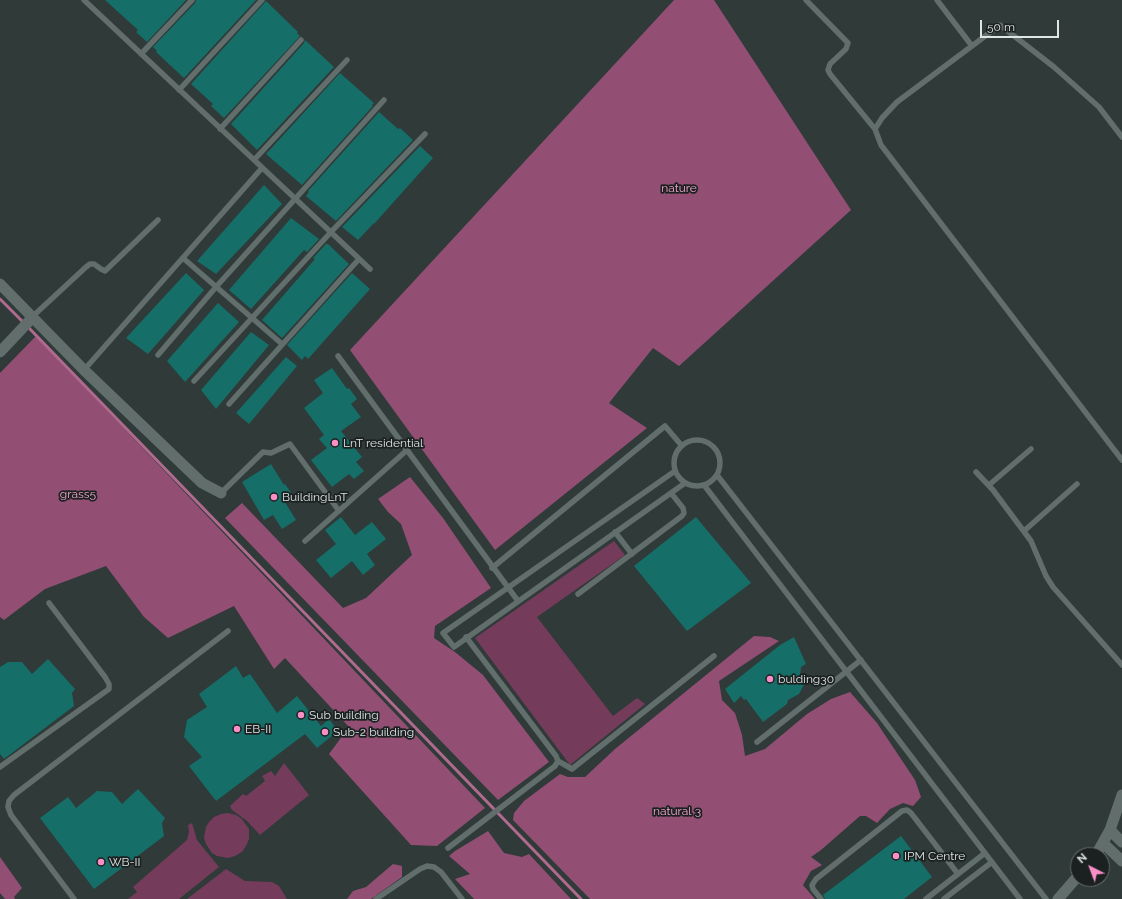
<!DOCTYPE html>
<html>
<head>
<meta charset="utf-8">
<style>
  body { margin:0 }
  #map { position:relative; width:1122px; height:899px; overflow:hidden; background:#2f3a39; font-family:Raleway,sans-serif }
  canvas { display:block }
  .north { position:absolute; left:1070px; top:847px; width:40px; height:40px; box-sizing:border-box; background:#1b2020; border:1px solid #696f6e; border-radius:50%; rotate:318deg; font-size:11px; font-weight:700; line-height:16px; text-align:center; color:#dee5e4 }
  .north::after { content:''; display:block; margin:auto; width:14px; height:18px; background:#fa8fc8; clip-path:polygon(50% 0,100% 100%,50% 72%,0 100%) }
  .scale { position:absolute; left:980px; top:20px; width:79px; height:18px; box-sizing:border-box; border:2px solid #dee5e4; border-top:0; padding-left:5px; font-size:12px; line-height:14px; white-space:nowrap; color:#dee5e4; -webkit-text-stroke:3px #1b2020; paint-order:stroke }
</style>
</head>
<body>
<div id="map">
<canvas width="1122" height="899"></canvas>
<div class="north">N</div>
<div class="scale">50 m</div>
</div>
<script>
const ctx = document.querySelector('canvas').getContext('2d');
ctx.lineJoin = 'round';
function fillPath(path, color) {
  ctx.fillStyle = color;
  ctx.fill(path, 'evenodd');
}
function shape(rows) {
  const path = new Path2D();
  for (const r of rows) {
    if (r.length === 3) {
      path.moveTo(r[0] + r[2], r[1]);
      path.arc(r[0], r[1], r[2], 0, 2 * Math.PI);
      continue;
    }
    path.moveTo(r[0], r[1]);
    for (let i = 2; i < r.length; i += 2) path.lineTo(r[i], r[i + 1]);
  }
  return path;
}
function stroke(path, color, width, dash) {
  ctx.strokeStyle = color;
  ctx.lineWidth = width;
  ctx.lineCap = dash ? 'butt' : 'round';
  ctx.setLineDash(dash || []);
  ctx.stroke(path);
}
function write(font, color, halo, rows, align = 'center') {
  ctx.font = font + ' Raleway,sans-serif';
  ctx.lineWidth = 3.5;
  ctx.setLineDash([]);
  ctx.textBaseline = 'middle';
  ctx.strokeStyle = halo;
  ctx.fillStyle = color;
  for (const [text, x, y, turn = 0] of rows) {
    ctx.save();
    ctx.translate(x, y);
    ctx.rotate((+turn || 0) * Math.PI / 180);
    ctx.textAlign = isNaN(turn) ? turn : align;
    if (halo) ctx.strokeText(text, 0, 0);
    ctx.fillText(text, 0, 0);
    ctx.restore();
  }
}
fillPath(shape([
  [614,541,625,555,537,617,613,716,637,698,645,704,570,765,475,638],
  [284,763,309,795,260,835,247,821,232,810,230,806,243,794,246,796,265,781,262,776,271,771,275,776],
  [228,813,236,815,242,819,249,829,249,839,246,846,242,852,235,856,228,858,217,856,212,853,206,844,204,838,206,827,209,822,214,817,221,814],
  [192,823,197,840,219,867,179,899,128,899,137,892,133,887,187,840,189,832,188,825],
  [226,869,245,881,272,882,279,886,287,899,187,899]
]), '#753b5b');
fillPath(shape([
  [674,0,714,0,851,210,679,366,653,348,609,403,647,428,495,550,350,350],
  [36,336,485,808,437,846,411,845,329,754,349,727,285,658,274,669,234,606,168,638,144,617,106,566,45,589,4,620,0,617,0,373],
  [410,477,443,518,491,588,435,626,434,638,455,652,483,675,549,762,498,800,225,518,242,503,343,608,366,598,412,555,401,524,388,512,378,499],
  [754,636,770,637,779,641,719,681,722,700,735,713,742,735,745,756,765,749,807,714,831,699,850,692,877,723,915,780,921,797,913,806,903,803,890,809,877,823,866,816,860,816,821,850,811,857,822,865,811,871,803,885,815,899,590,899,513,820,514,813,524,801,560,774,568,777,585,777,615,749],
  [488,831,504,853,522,857,529,854,571,899,474,899,455,879,470,874,449,856,455,851],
  [0,857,22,888,14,897,15,899,5,899,0,893],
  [393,864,402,866,402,877,371,899,347,899,353,891,366,887]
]), '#924f73');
stroke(shape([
  [0,299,24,323],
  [28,327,581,899]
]), '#af6a8e', 3);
fillPath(shape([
  [105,0,186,0,147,42,136,32,138,30],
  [196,0,256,0,184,78,156,52,157,51,153,47,195,3],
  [266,1,298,32,297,33,300,36,224,118,211,106,213,104,191,84],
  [305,40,334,67,257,150,231,124,304,43],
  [340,73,374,103,372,105,373,106,302,185,266,154],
  [379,112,398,129,400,128,413,140,336,221,306,196,309,192,308,191],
  [420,146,433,158,374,224,374,223,358,240,342,227],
  [264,185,282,204,216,274,197,261],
  [291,218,319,239,307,252,304,250,251,309,229,290],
  [326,244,328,244,349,264,282,338,262,320,315,259,313,258],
  [186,273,204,290,148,354,126,338],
  [352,273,370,289,308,359,305,356,302,360,287,345],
  [218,303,239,322,185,382,167,361],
  [251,332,269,345,216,409,201,390],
  [286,357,297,366,249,424,236,413],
  [332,368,347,389,349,388,357,399,351,404,361,417,341,431,362,457,356,462,364,471,354,479,349,474,332,487,311,460,327,448,319,439,324,435,304,408,323,393,314,380],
  [271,464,284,485,285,484,292,494,283,499,296,520,282,529,273,515,264,520,242,482],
  [341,517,355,535,372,522,386,539,367,554,375,565,363,575,352,561,331,578,316,560,336,544,325,530],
  [696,517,751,583,687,631,634,566],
  [794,637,806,664,801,667,800,677,806,681,799,694,788,700,787,704,763,722,746,699,744,700,741,696,734,703,725,689,780,645],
  [48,659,75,689,72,693,74,706,4,759,0,754,0,667,8,662,22,662,32,674],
  [236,666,243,678,250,674,277,713,297,696,321,726,329,719,338,731,317,748,305,734,216,801,189,766,202,757,184,737,187,720,207,707,199,694],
  [138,789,165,818,162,823,164,836,94,889,40,818,68,797,76,808,97,791,112,792,122,804],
  [901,836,932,877,904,899,825,899,823,895]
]), '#156f68');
stroke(shape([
  [84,0,370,269],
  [806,0,848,43,846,49,830,64,828,70,830,74,875,129],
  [937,0,972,46],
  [141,54,192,0],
  [179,90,262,0],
  [220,129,301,40],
  [1122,137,1099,107,1054,67,1000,25,897,102,882,118,875,129,881,145,1122,460],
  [254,160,347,60],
  [183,258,282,344],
  [32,317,86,267,90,264,94,264,101,269,105,271,158,220],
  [158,355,216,287,384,100],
  [338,356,518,601],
  [84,370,262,168],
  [194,381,331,232,425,134],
  [229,404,359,259],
  [697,463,23],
  [675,471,443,633,454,647,685,483],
  [976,472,993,490,1031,541,1046,576,1053,587,1122,665],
  [717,475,1046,899],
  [704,485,1020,899],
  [989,485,1031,449],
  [221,493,263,452,271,453,290,444,339,511],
  [1024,531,1077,484],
  [615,532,632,554],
  [305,541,406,451],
  [492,568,665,426,682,446],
  [578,594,682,516,684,513,683,508,671,493],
  [466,637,556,756,558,761,572,769,714,656],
  [757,742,861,660],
  [0,767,109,689,109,684,105,677,49,603],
  [448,848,555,766,558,761],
  [74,899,11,815,8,807,9,801,14,795,228,631],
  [376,899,420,869,427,866,434,867,441,872,462,899],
  [821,899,813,889,812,885,816,879,902,811,907,810,911,813,958,874],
  [926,899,985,853],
  [944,899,992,862]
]), '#616e6c', 5.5);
stroke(shape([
  [0,284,84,370,202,483,221,493],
  [0,352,32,318],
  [1110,830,1122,842],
  [1103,843,1122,861],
  [1096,855,1110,830,1122,795],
  [1058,899,1078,876]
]), '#616e6c', 11);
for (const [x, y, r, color] of [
  [335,443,4,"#fa8fc8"],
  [274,497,4,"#fa8fc8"],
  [770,679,4,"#fa8fc8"],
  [301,715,4,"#fa8fc8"],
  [237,729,4,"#fa8fc8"],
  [325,732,4,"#fa8fc8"],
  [896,856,4,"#fa8fc8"],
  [101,862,4,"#fa8fc8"]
]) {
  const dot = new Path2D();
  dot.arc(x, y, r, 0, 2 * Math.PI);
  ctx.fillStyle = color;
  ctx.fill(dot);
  stroke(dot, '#1b2020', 1.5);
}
write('12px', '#f5a7cf', '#1b2020', [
  ["nature",679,188],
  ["grass5",78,494],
  ["natural 3",677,811]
]);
write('12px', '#dee5e4', '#1b2020', [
  ["LnT residential",343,443],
  ["BuildingLnT",282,497],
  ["bulding30",778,679],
  ["Sub building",309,715],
  ["EB-II",245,729],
  ["Sub-2 building",333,732],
  ["IPM Centre",904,856],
  ["WB-II",109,862]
], 'left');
</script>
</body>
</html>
